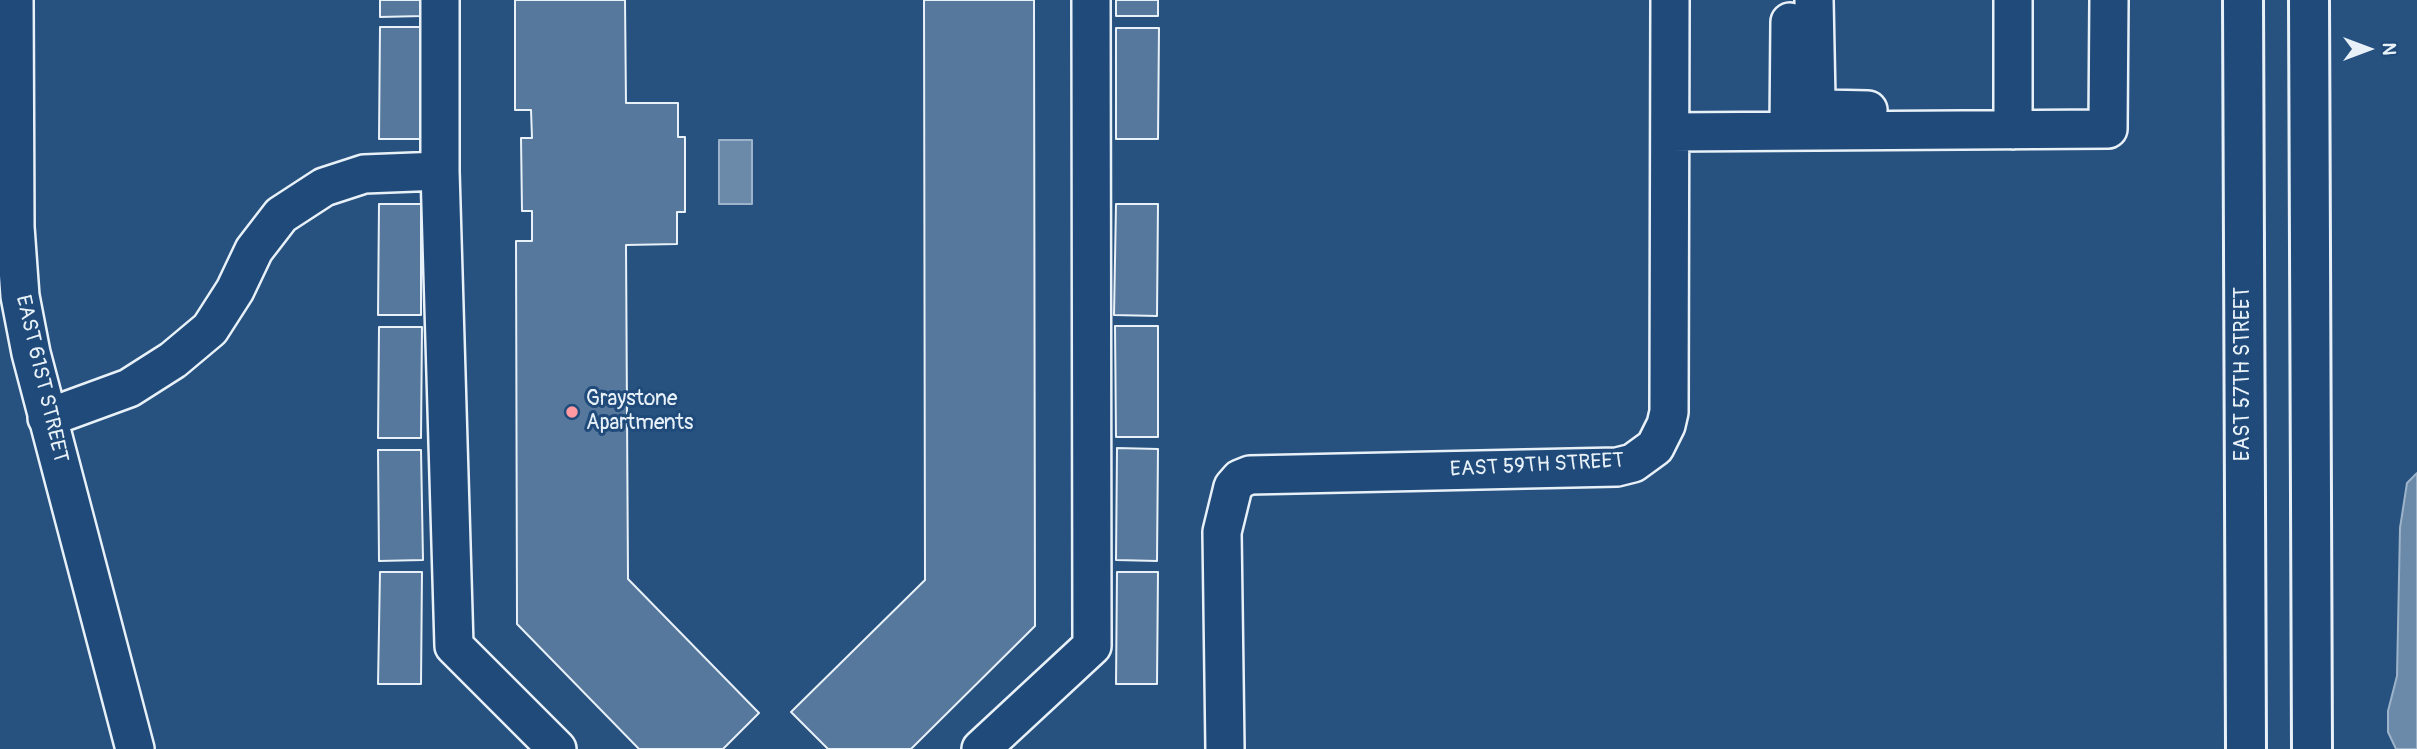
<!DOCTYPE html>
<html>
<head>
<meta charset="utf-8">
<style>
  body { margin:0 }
  #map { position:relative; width:2417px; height:749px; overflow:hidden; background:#27517f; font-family:Pangolin,sans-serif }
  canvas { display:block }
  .north { position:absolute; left:2333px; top:14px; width:70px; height:70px; -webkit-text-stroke:5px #1f4a7a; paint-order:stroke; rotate:90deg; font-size:19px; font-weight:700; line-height:28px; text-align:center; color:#e8f1f8 }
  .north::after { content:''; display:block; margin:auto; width:24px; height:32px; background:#e8f1f8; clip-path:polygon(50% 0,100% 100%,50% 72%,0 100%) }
</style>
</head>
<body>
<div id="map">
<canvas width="2417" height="749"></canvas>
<div class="north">N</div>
</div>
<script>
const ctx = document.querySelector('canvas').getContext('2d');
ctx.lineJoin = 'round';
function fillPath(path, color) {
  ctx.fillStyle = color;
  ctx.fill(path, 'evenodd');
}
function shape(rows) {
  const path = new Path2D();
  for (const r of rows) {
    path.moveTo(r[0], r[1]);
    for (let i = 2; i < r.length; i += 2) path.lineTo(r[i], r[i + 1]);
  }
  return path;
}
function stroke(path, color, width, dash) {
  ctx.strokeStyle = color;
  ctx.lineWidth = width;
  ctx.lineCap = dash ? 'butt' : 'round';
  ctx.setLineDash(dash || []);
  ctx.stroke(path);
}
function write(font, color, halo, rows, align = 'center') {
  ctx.font = font + ' Pangolin,sans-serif';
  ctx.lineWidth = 6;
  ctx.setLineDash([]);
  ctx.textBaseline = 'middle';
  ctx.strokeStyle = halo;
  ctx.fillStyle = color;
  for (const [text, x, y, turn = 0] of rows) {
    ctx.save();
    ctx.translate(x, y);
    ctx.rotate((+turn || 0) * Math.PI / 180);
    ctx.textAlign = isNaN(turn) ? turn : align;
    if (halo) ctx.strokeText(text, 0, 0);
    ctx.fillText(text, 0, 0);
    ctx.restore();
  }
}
const water = shape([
  [719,140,752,140,752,204,719,204,719,140],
  [2417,473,2417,749,2396,749,2388,732,2388,711,2397,676,2400,528,2407,483,2417,473]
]);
fillPath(water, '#6b8aaa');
stroke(water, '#9db3c9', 2);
const building = shape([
  [380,0,422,0,422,16,380,17,380,0],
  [515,0,625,0,626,103,678,103,678,137,685,137,685,212,677,212,677,244,626,245,628,579,759,713,723,749,639,749,517,624,516,241,532,241,532,211,522,211,521,138,532,138,531,110,515,110,515,0],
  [924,0,1034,0,1035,626,911,749,828,749,791,712,925,580,924,0],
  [1116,0,1158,0,1158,16,1116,16,1116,0],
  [380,27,422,27,421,139,379,139,380,27],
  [1116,28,1159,28,1158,139,1116,139,1116,28],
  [379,204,421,204,421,315,378,315,379,204],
  [1116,204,1158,204,1157,316,1114,315,1116,204],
  [1115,326,1158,326,1158,437,1116,437,1115,326],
  [379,327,422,327,421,438,378,438,379,327],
  [1117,448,1158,449,1157,561,1116,560,1117,448],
  [378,450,421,450,423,560,379,561,378,450],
  [380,572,422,572,421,684,378,684,380,572],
  [1117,572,1158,572,1157,684,1116,684,1117,572]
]);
fillPath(building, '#57789d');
stroke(building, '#e8f1f8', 2);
const minor = shape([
  [14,0,15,227,20,296,31,353,135,749],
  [440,0,440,171,454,646,557,749],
  [1814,0,1816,100,1824,109,1868,110],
  [2013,0,2013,130],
  [1789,131,1790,22],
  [1670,132,2108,129,2109,0],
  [47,418,129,388,173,360,210,329,235,290,254,250,281,215,324,187,364,174,440,171],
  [981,749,1092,646,1091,0],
  [1225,749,1222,532,1233,487,1240,479,1250,475,1617,467,1633,463,1655,447,1666,425,1669,412,1670,0]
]);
const major = shape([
  [2243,0,2246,749],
  [2309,0,2312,749]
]);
stroke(minor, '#e8f1f8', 42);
stroke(major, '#e8f1f8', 44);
stroke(minor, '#1f4a7a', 37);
stroke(major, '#1f4a7a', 38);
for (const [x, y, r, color] of [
  [572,412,7,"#ff9aa2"]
]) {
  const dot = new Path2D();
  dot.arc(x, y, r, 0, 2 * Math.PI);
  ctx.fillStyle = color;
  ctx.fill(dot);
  stroke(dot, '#1f4a7a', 2.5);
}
write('21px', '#e8f1f8', '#1f4a7a', [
  ["EAST 57TH STREET",2244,374,-90],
  ["EAST 61ST STREET",41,379,77],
  ["EAST 59TH STREET",1537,466,-3]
]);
write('21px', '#e8f1f8', '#1f4a7a', [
  ["Graystone",586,400],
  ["Apartments",586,424]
], 'left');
</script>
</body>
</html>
